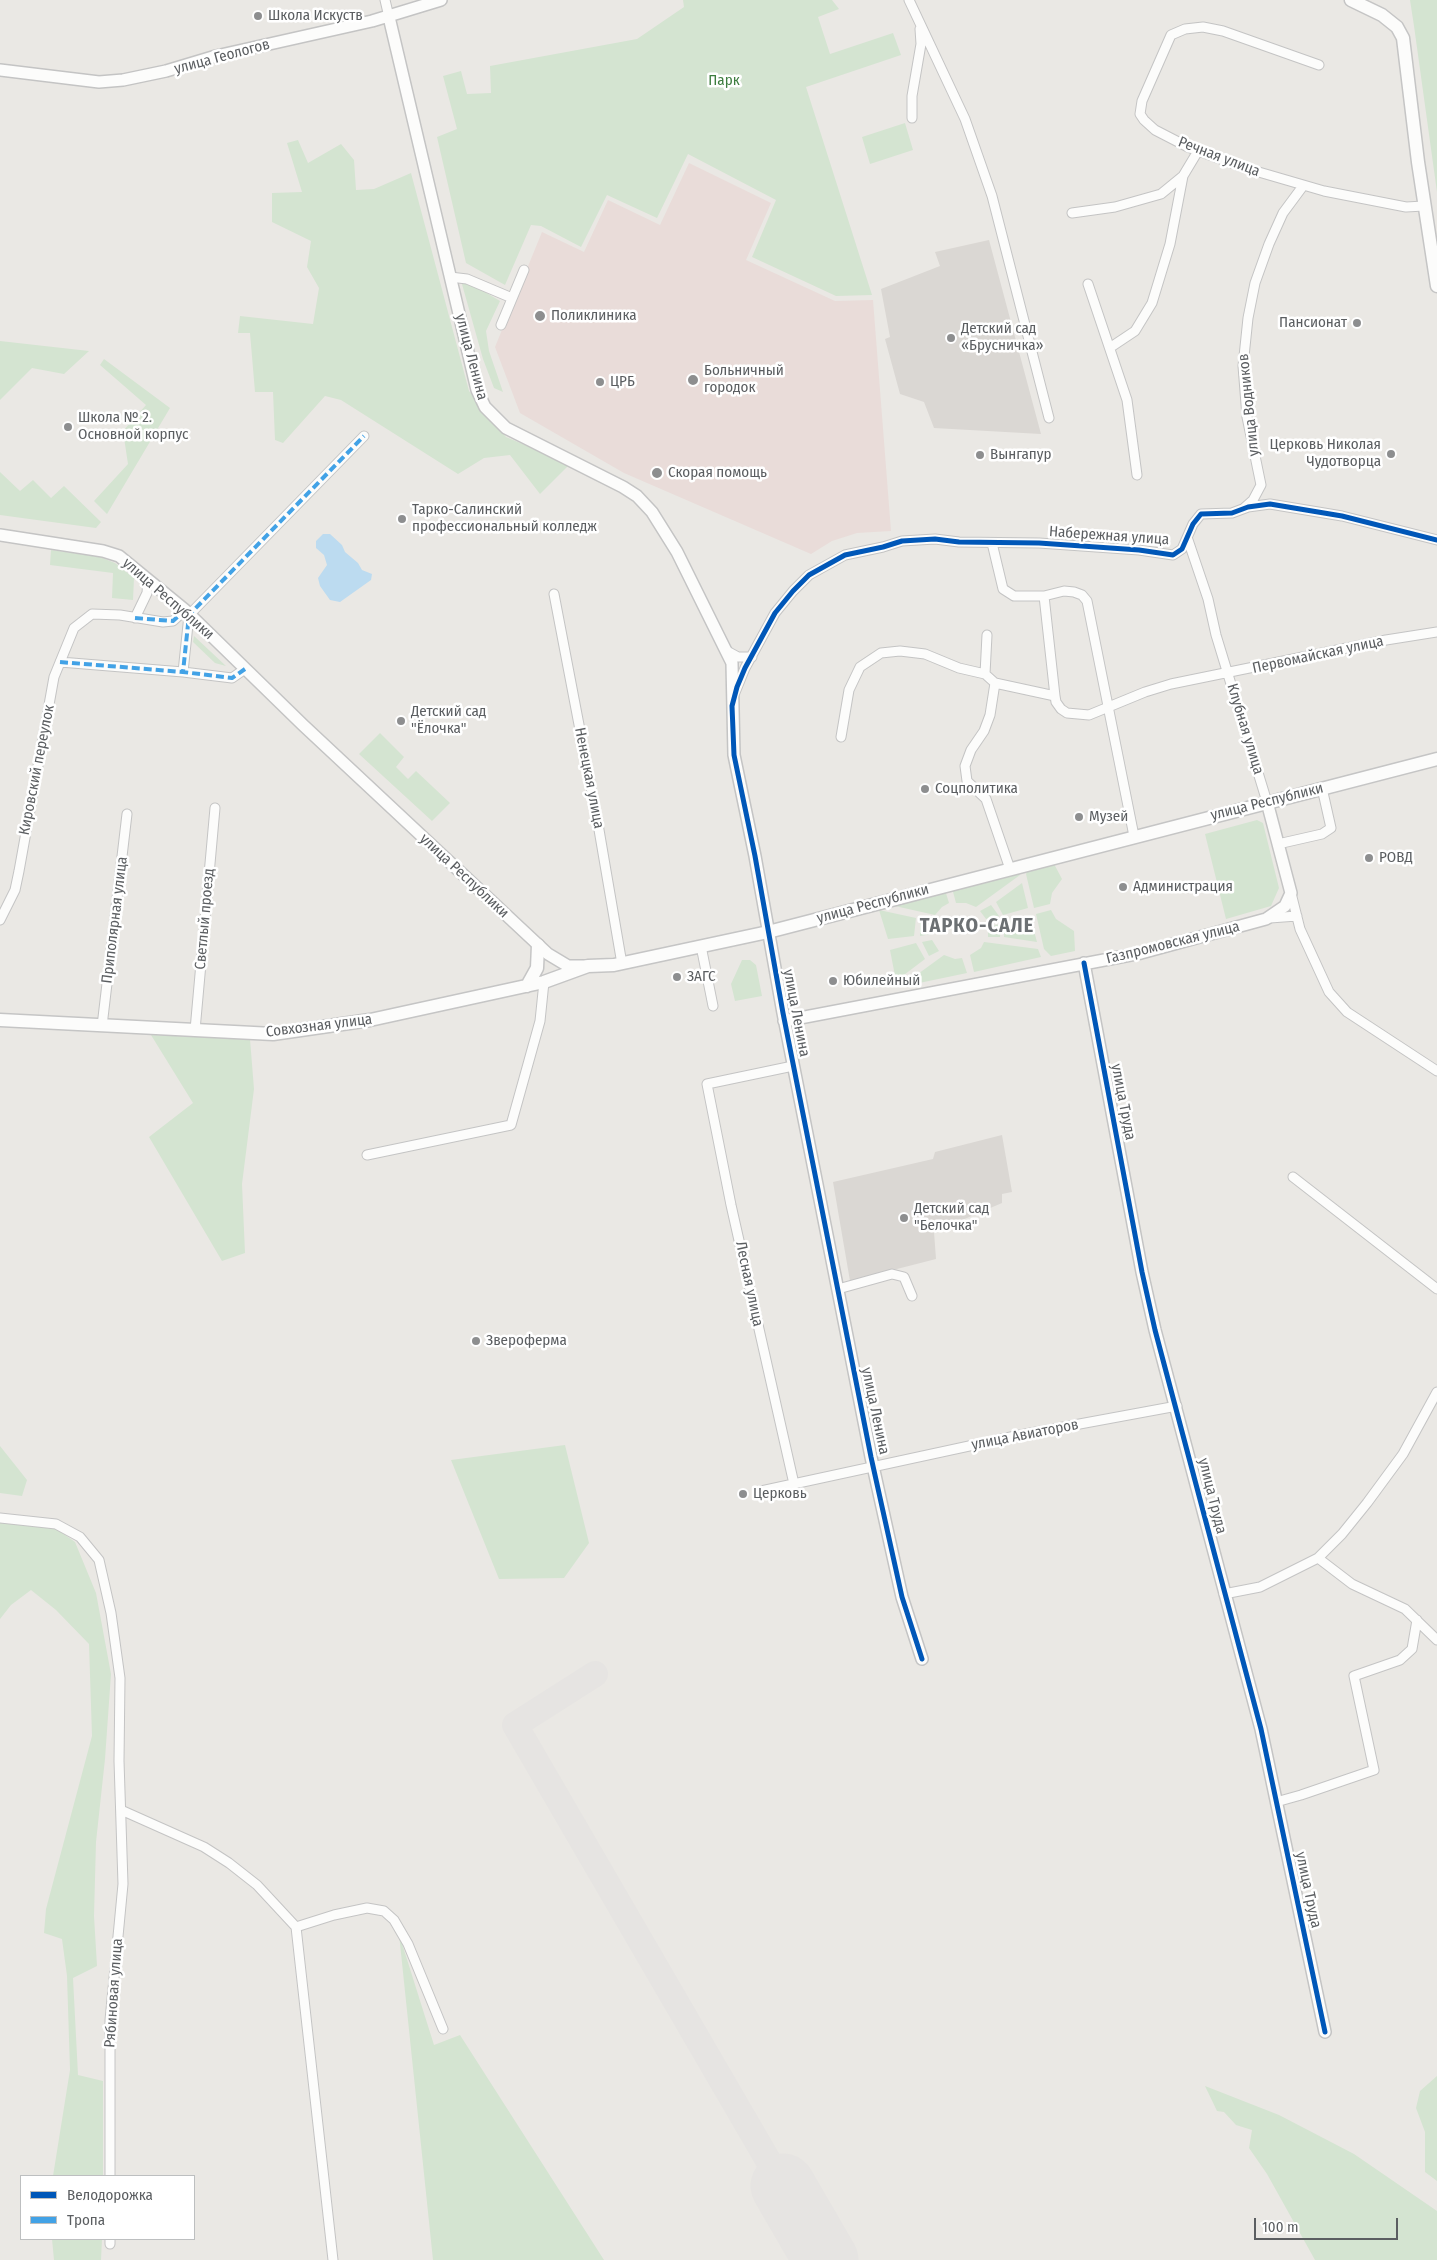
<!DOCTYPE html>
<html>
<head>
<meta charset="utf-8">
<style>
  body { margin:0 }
  #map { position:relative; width:1437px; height:2260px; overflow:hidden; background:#eae8e4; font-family:"Fira Sans Condensed",sans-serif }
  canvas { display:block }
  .legend { position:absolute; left:20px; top:2175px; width:175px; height:65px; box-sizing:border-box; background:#fff; border:1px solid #bdbfc0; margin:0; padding:6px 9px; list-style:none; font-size:15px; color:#5b5e61 }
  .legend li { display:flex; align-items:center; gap:10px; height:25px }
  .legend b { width:25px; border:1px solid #bdbfc0 }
  .scale { position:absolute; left:1254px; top:2218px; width:144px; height:22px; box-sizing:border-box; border:2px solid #5b5e61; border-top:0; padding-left:6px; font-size:15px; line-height:18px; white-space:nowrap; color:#5b5e61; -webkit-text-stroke:4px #fff; paint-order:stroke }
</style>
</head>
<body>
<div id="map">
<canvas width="1437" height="2260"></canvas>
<ul class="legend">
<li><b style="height:6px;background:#0057b8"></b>Велодорожка</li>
<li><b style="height:6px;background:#42a2e6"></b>Тропа</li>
</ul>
<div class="scale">100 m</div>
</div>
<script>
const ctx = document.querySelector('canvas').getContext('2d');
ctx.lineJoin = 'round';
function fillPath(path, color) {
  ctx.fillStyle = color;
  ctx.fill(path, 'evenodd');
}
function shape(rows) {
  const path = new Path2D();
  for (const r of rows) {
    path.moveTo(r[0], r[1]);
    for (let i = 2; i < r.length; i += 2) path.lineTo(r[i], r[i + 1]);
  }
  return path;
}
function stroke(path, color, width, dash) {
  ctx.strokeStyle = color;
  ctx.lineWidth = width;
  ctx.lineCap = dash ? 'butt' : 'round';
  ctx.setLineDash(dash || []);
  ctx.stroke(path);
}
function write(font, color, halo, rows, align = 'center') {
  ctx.font = font + ' "Fira Sans Condensed",sans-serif';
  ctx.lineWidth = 5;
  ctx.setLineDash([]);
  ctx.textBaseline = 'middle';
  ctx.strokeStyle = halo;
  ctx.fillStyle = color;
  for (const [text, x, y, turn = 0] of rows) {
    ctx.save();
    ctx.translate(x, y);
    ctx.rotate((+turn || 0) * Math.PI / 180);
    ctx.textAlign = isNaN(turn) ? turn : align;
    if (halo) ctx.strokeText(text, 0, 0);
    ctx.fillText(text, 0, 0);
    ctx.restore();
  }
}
fillPath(shape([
  [989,240,1041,434,934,428,924,402,900,394,885,339,890,337,881,289,940,266,935,252],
  [1002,1135,1012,1192,1002,1194,1002,1203,934,1232,936,1259,850,1281,833,1182,933,1159,935,1152]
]), '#dad7d3');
fillPath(shape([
  [689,163,771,203,746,260,835,301,873,300,891,531,857,533,832,541,811,554,624,473,520,413,495,347,542,232,584,252,608,200,660,225]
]), '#e9dcd9');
fillPath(shape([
  [683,0,832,0,839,9,818,17,830,54,893,33,901,55,806,87,872,295,836,296,752,257,776,200,688,154,657,218,607,195,581,247,541,226,531,225,505,285,466,263,437,137,457,129,443,76,461,71,467,94,491,93,490,66,637,39,684,7],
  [1410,0,1437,0,1437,192,1414,26],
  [905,123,913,150,870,164,862,137],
  [298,140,308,163,341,144,354,160,356,190,374,189,411,173,469,391,506,437,570,464,540,494,510,455,484,458,458,474,341,400,325,396,283,443,275,440,273,392,255,392,250,333,238,333,240,316,313,324,319,288,307,267,311,241,272,222,272,193,302,192,287,143],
  [460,277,500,301,486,331,489,351,503,392,494,388,483,359],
  [0,341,89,351,64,374,32,368,0,400],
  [104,359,170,408,107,514,94,501,128,464,123,431,146,405,100,365],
  [0,472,20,491,33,480,51,498,64,486,101,522,96,528,0,515],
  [51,550,100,557,115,563,134,578,133,600,112,598,113,573,50,565],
  [194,636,226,666,215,663,193,642],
  [380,733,404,757,396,767,408,779,416,771,450,803,432,821,359,754],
  [1257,820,1263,823,1279,888,1271,906,1226,919,1205,834],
  [1053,862,1062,879,1052,893,1050,904,1034,908,1026,874,1029,867],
  [1019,871,1020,875,976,907,966,903,956,903,952,888],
  [1022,883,1028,908,1003,915,996,902],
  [945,890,949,903,942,907,935,915,886,904],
  [991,905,999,916,986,919,980,911],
  [879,910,916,918,914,936,888,939],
  [1051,910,1056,919,1074,931,1075,951,1051,956,1044,949,1036,914],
  [1030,916,1037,942,1004,937,1005,923],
  [920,919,931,922,932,934,920,936],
  [1001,924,1000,937,988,937,988,927],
  [932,940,939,951,929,956,922,942],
  [984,942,1038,949,1041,957,974,972,970,955,981,948],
  [916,943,925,959,896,981,890,950],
  [944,955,955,959,962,958,967,973,900,987],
  [742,960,750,960,756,965,762,996,735,1001,731,984],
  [151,1035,250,1039,254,1089,242,1184,245,1253,222,1261,149,1137,193,1103],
  [565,1445,589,1543,564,1578,499,1579,451,1460],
  [0,1446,27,1480,22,1496,0,1493],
  [0,1519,51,1525,75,1542,96,1593,111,1674,105,1759,96,1842,94,1916,97,1966,73,1978,78,2075,103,2081,103,2176,53,2176,70,2070,67,1976,62,1939,44,1933,46,1909,92,1736,89,1644,56,1610,31,1590,11,1605,0,1619],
  [399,1934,434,2045,460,2035,604,2260,433,2260],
  [1437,2076,1437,2181,1425,2172,1425,2132,1416,2108,1420,2091],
  [1205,2086,1279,2115,1354,2154,1437,2211,1437,2260,1315,2260,1267,2174,1249,2148,1252,2130,1236,2125,1224,2112,1217,2111],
  [52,2239,102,2239,101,2260,54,2260]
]), '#d4e4d1');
fillPath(shape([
  [323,534,330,534,342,545,345,552,358,563,362,570,372,574,371,580,340,602,330,600,320,586,318,578,327,565,324,555,316,548,316,541]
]), '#bcdbf0');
stroke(shape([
  [595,1674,515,1725,783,2186]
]), '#e6e4e2', 26);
stroke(shape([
  [783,2186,826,2260]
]), '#e6e4e2', 65);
const minor = shape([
  [385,0,389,17],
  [909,0,965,119,992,196,1049,418],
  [1319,65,1223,31,1203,27,1185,29,1171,35,1142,101,1140,114,1144,120,1155,130,1188,147,1245,168,1324,191,1406,207,1424,206],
  [912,118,912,96,921,44,920,29],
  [1072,213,1115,207,1161,194,1183,176],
  [450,277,467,279,512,298],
  [1088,284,1127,400,1137,475],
  [501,325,524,270],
  [1111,347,1135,331,1152,303,1170,244,1183,176,1198,151],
  [1244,508,1253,500,1261,485,1247,417,1243,366,1248,318,1255,283,1269,244,1283,213,1303,186],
  [1188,540,1208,599,1216,635,1267,802],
  [992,543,1003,589,1014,596,1044,596,1055,696,995,683],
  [554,594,598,824,622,964],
  [1044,596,1064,591,1074,592,1082,595,1087,601,1134,836],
  [135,618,147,593,148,579],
  [987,635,985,674,995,683,990,715,984,731,971,750,965,766,967,781,986,799,1010,869],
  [727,651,738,657,752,657],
  [60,662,183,672],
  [245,669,232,678,183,672,189,615,364,436],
  [734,695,745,668,775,613,793,591,809,575,845,555,883,547,902,541,935,539,959,542,1039,543,1139,550,1173,555,1182,549,1193,524,1201,514,1232,513,1248,507,1270,504,1342,516,1437,540],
  [1055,696,1056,702,1061,709,1067,713,1089,715,1145,692,1171,684,1386,640,1437,632],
  [841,737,849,690,860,667,881,653,900,651,925,654,959,668,985,674],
  [1278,844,1322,834,1331,828,1322,788],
  [1291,893,1300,929,1329,992,1347,1012,1437,1071],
  [1270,918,1297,916],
  [0,920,15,890,19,871,54,677,74,628,92,614,120,615,163,622,173,621,185,610],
  [701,946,713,1006],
  [102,1026,127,814],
  [195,1030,215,808],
  [793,1066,707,1084,731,1205,794,1484],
  [367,1155,511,1125,540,1021,544,982],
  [1293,1177,1437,1289],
  [838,1289,892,1274,904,1277,912,1296],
  [761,1491,1020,1435,1177,1406],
  [0,1518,56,1524,80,1537,99,1560,111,1613,120,1678,119,1761,123,1884,110,2020,110,2176],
  [1318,1558,1352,1584,1405,1609,1437,1640],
  [1224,1594,1260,1587,1318,1558,1342,1534,1367,1503,1403,1454,1437,1392],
  [1276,1802,1301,1795,1374,1770,1354,1676,1400,1660,1412,1649,1417,1620],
  [121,1810,204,1847,229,1863,257,1885,296,1927,333,2260],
  [296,1927,334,1915,367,1908,384,1911,394,1920,408,1944,443,2029],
  [110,2244,110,2239]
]);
const tertiary = shape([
  [389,17,477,390,485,407,506,428,623,487,637,496,652,512,677,552,732,663,734,755,755,856,783,1013,871,1457,902,1597,922,1659],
  [0,70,99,82,123,80,166,71,216,56,372,21,441,0],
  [0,535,103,551,119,556,185,610,303,725,548,954,568,966,586,966],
  [1084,963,1142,1272,1155,1330,1261,1729,1325,2032],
  [784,1021,1141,953,1266,919,1285,906,1291,893,1267,802]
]);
const secondary = shape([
  [1351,0,1382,15,1397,27,1403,38,1418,162,1437,286],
  [527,986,537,968,538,945],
  [0,1020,273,1034,370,1020,544,982,588,966,614,965,768,932,1437,759]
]);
stroke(minor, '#c4c4c4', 11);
stroke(tertiary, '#c4c4c4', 14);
stroke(secondary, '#c5c5c5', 15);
stroke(minor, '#fcfcfb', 9);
stroke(tertiary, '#fcfcfb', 11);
stroke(secondary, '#fcfcfb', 12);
stroke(shape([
  [135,618,173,621,185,610],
  [60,662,183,672],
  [245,669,232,678,183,672,189,615,364,436]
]), '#42a2e6', 4, [8, 4]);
stroke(shape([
  [1084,963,1142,1272,1155,1330,1261,1729,1325,2032],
  [922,1659,902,1597,871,1457,783,1013,755,856,734,755,732,706,737,687,745,668,775,613,793,591,809,575,845,555,883,547,902,541,935,539,959,542,1039,543,1139,550,1173,555,1182,549,1193,524,1201,514,1232,513,1248,507,1270,504,1342,516,1437,540]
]), '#0057b8', 5);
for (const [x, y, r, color] of [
  [258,16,5,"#8d8e8f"],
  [540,316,6,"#8d8e8f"],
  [1357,323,5,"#8d8e8f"],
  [951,338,5,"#8d8e8f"],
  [693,380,6,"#8d8e8f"],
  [600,382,5,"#8d8e8f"],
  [68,427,5,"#8d8e8f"],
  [1391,454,5,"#8d8e8f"],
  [980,455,5,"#8d8e8f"],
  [657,473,6,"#8d8e8f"],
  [402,519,5,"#8d8e8f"],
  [401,721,5,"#8d8e8f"],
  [925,789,5,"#8d8e8f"],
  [1079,817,5,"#8d8e8f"],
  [1369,858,5,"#8d8e8f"],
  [1123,887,5,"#8d8e8f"],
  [677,977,5,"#8d8e8f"],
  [833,981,5,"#8d8e8f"],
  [904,1218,5,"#8d8e8f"],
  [476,1341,5,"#8d8e8f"],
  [743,1494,5,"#8d8e8f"]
]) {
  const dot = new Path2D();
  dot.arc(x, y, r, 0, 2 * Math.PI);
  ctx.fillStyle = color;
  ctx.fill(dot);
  stroke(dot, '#fff', 2);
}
write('15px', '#5b5e61', '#fff', [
  ["Школа Искуств",268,16],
  ["Поликлиника",551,316],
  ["Пансионат",1347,323,"right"],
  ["Детский сад",961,329],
  ["«Брусничка»",961,346],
  ["Больничный",704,371],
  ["городок",704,388],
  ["ЦРБ",610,382],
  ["Школа № 2.",78,418],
  ["Основной корпус",78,435],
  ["Церковь Николая",1381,445,"right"],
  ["Чудотворца",1381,462,"right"],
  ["Вынгапур",990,455],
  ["Скорая помощь",668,473],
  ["Тарко-Салинский",412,510],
  ["профессиональный колледж",412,527],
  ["Детский сад",411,712],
  ["\"Ёлочка\"",411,729],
  ["Соцполитика",935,789],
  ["Музей",1089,817],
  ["РОВД",1379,858],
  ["Администрация",1133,887],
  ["ЗАГС",687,977],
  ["Юбилейный",843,981],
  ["Детский сад",914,1209],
  ["\"Белочка\"",914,1226],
  ["Звероферма",486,1341],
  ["Церковь",753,1494]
], 'left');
write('15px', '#5b5e61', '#fff', [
  ["улица Геологов",222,57,-15],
  ["Речная улица",1219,157,21],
  ["улица Ленина",471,357,75],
  ["улица Водников",1249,405,-96],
  ["Набережная улица",1109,536,4],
  ["улица Республики",168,599,41],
  ["Первомайская улица",1318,655,-12],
  ["Клубная улица",1245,729,73],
  ["Кировский переулок",37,770,-79],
  ["Ненецкая улица",589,778,79],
  ["улица Республики",1267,802,-14],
  ["улица Республики",464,876,43],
  ["улица Республики",873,904,-15],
  ["Светлый проезд",205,919,-85],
  ["Приполярная улица",115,920,-83],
  ["Газпромовская улица",1173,943,-14],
  ["улица Ленина",796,1013,79],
  ["Совхозная улица",319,1026,-7],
  ["улица Труда",1123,1102,79],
  ["Лесная улица",749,1284,78],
  ["улица Ленина",875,1411,78],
  ["улица Авиаторов",1025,1435,-11],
  ["улица Труда",1212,1496,76],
  ["улица Труда",1308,1890,78],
  ["Рябиновая улица",114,1993,-86]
]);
write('15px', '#3d7d3f', '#fff', [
  ["Парк",724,81]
]);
ctx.letterSpacing = '1px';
write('bold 20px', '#6c7073', '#fff', [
  ["ТАРКО-САЛЕ",977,926]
]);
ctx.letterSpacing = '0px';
</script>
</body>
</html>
